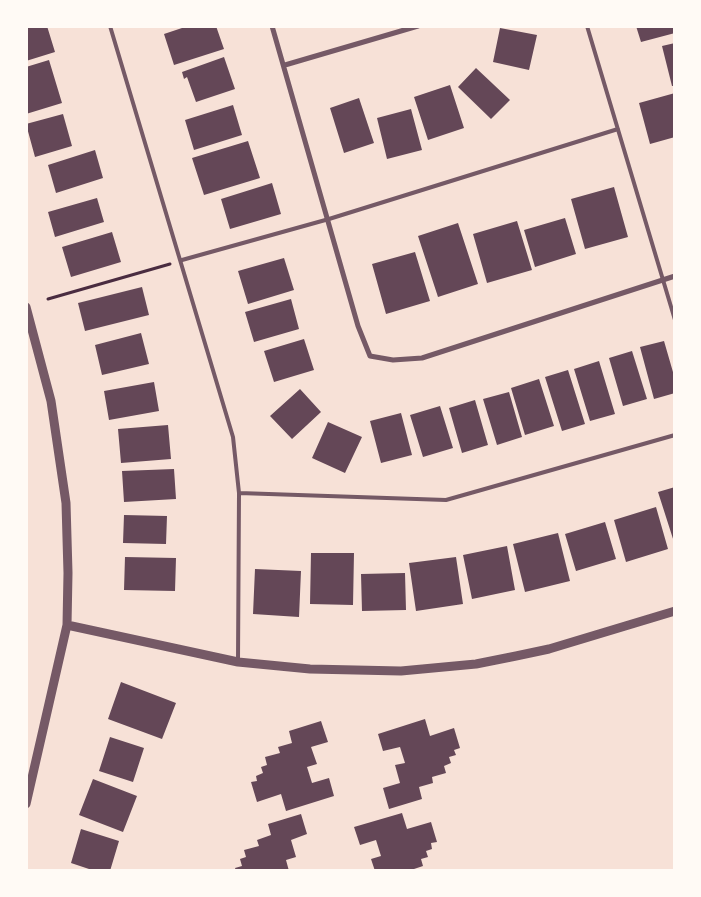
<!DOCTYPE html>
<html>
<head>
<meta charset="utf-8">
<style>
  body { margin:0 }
  #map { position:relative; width:701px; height:897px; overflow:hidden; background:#f7e1d7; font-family:Rubik,sans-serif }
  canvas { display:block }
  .frame { position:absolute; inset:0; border:28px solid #fffaf5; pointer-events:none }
</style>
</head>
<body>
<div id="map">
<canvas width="701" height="897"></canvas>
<div class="frame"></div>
</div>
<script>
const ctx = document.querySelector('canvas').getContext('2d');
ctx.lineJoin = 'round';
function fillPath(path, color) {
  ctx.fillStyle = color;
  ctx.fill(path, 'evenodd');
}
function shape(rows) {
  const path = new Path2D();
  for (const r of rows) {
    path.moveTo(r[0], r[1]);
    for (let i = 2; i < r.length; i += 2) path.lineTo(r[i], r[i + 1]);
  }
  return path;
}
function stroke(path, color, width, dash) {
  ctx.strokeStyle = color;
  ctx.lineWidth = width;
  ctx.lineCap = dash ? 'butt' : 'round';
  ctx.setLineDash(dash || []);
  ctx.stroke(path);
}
fillPath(shape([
  [33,26,47,26,55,52,26,61,26,28],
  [188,26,216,26,224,49,174,65,164,34],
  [636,26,675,26,675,33,641,42],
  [500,28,537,35,529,70,493,62],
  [675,43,675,86,672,86,662,46],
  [224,57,235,89,196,102,187,77,184,79,182,72],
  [49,60,62,103,26,114,26,67],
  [476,68,510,100,491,119,458,87],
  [450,85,464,128,428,140,414,97],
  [675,93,675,137,650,144,639,103],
  [359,98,374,143,344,153,330,108],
  [233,105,242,135,194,150,185,120],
  [411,109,422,150,387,159,377,118],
  [63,114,72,146,35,157,26,124],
  [248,141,260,178,204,195,192,158],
  [95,150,103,178,56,193,48,165],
  [272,183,281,214,230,229,221,199],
  [614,187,628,237,585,249,571,199],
  [97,198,104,222,55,237,48,212],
  [565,218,576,254,535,267,524,230],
  [517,221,532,270,487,283,473,234],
  [458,223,478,284,438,297,418,236],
  [112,232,121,262,71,277,62,247],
  [415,252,430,301,386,314,372,264],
  [284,258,294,290,248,304,238,271],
  [142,287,149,315,85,331,78,303],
  [291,299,299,329,254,342,245,312],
  [141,333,149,364,102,375,95,345],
  [304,339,314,370,274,382,264,351],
  [664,341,675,379,675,393,654,399,640,347],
  [632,351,647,399,623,406,609,358],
  [599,361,615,414,590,421,574,369],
  [568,370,585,424,562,431,545,377],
  [539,379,554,426,525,435,511,388],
  [154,382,159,411,109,420,104,391],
  [300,389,321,412,292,439,270,416],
  [509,392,522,437,497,445,483,399],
  [475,400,488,445,462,453,449,408],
  [440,406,453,448,423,457,410,415],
  [401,413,412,455,381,463,370,421],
  [328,422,362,437,345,473,312,458],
  [168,425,171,459,121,463,118,429],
  [174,469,176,499,124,502,122,471],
  [675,487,675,542,674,542,658,492],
  [656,507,668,549,626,562,614,520],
  [124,515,167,516,166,544,123,543],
  [605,522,616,559,576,571,565,534],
  [558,533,570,581,525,592,513,544],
  [507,546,515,590,472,599,463,555],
  [311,553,354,553,353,605,310,604],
  [125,557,176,558,175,591,124,590],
  [456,557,463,604,416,611,409,563],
  [255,569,301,571,299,617,253,614],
  [405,573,406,610,362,611,361,574],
  [121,682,176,703,162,739,108,719],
  [425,719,430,736,454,728,460,748,454,750,456,755,449,757,451,763,444,766,446,773,432,777,433,783,419,787,422,799,389,809,383,788,400,783,395,765,405,763,400,747,383,751,378,734],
  [321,721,328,742,311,747,317,764,307,767,312,783,329,778,334,796,286,811,281,794,257,802,251,782,257,781,256,776,263,773,261,767,267,765,265,757,280,753,278,747,292,743,289,731],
  [110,737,144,748,133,782,99,771],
  [93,779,137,796,123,832,79,815],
  [402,813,407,829,431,822,437,842,431,843,432,849,426,851,428,857,421,859,423,866,408,871,375,871,371,859,381,856,376,840,360,845,354,827],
  [301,814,307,834,291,840,296,857,286,860,289,871,236,871,235,868,242,866,240,859,246,857,244,850,259,846,257,840,271,835,268,824],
  [81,829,119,841,110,871,95,871,71,863]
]), '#644757');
stroke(shape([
  [48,299,170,264]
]), '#4a2c40', 3);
stroke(shape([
  [110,26,233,437,239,493,238,660],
  [587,26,675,320],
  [182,260,329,219,618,129],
  [239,493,446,500,675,435]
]), '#755966', 4);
stroke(shape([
  [272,26,358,326,370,356,393,360,422,358,675,276],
  [285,65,418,26]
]), '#755966', 5);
stroke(shape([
  [26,307,51,401,66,503,68,573,67,625,26,804],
  [67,625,238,662,310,669,401,671,476,664,516,656,549,649,675,611]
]), '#755966', 9);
</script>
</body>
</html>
